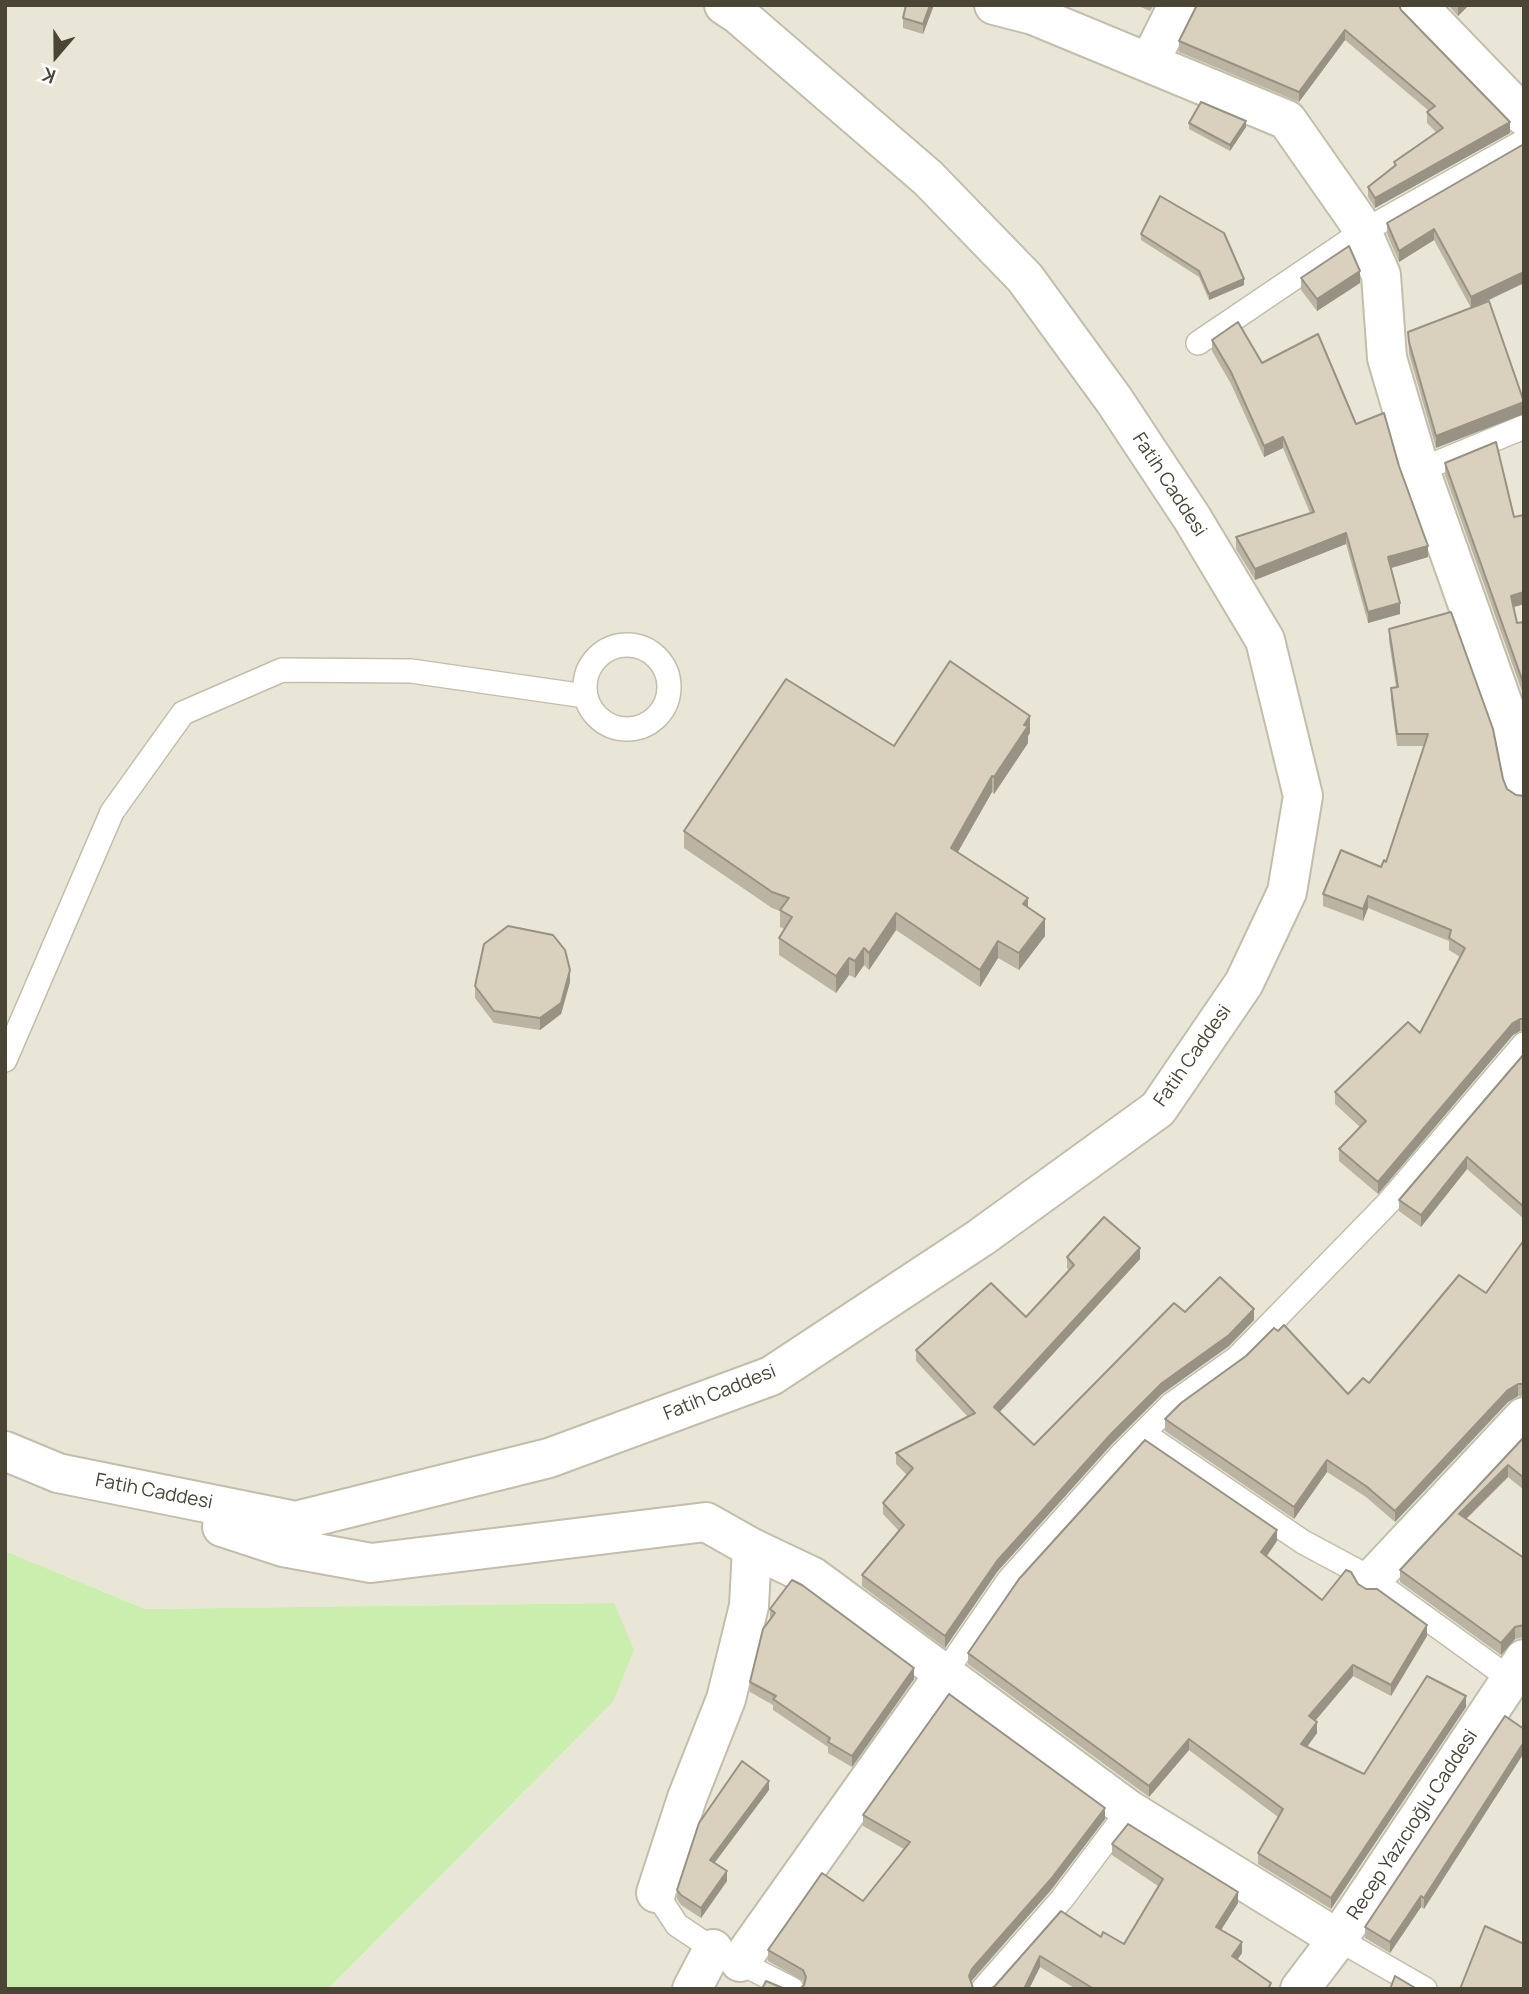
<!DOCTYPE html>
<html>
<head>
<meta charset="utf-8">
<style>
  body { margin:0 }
  #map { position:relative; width:1529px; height:1994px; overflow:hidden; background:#f6f3e9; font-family:Manrope,sans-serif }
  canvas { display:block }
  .frame { position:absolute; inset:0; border:7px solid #4b4536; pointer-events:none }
  .north { position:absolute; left:21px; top:21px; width:70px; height:70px; -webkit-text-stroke:5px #fff; paint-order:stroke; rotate:200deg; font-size:19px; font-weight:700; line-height:28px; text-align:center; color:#4b4536 }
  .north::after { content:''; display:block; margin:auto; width:24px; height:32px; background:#4b4536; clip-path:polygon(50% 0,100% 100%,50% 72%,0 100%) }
</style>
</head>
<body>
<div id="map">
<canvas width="1529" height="1994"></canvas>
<div class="frame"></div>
<div class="north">K</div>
</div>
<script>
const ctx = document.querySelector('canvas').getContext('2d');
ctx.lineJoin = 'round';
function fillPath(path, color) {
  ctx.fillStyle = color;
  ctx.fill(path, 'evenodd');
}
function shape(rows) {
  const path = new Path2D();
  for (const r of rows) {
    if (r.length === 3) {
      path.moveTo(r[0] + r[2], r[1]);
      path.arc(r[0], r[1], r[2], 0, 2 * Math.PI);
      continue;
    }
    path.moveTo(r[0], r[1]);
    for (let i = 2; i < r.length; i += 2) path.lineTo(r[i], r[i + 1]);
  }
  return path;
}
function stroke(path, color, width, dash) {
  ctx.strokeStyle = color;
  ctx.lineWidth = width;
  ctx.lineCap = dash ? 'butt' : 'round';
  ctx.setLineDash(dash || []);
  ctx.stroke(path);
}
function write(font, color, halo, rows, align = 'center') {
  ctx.font = font + ' Manrope,sans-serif';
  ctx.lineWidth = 5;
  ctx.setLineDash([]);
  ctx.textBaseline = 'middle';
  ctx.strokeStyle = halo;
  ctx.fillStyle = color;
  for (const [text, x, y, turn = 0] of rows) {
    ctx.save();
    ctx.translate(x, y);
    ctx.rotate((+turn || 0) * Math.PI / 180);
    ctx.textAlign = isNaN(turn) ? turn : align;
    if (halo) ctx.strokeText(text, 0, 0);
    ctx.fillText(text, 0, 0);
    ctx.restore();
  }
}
fillPath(shape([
  [5,5,1524,5,1524,1989,328,1989,613,1702,614,1603,145,1609,5,1551]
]), '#eae6d7');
fillPath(shape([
  [5,1551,145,1609,614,1603,634,1650,613,1702,328,1989,5,1989]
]), '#caeeae');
const service = shape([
  [1198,343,1362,232,1524,141],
  [1420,470,1524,427],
  [627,687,42],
  [5,1060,112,812,183,713,282,670,411,671,585,696],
  [1143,1433,1303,1542,1372,1579,1509,1678],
  [945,1673,1008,1581,1121,1455,1172,1404,1238,1357,1388,1203,1524,1044],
  [656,1893,677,1925,713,1949,792,1989],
  [1338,1939,1425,1989],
  [983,1989,1062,1899,1129,1810]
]);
const minor = shape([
  [994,5,1033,15,1287,120,1357,220,1381,275,1387,358,1420,470,1514,735,1524,787],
  [1417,5,1524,116],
  [1149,63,1178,5],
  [752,1548,813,1577,1129,1810,1338,1939],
  [1372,1579,1524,1417],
  [740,1962,945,1673],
  [1300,1989,1338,1939,1524,1659]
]);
const tertiary = shape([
  [5,1451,58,1473,296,1521,549,1458,771,1376,980,1238,1158,1109,1244,983,1287,892,1303,796,1265,640,1192,518,1114,400,1025,278,928,178,739,15,724,5],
  [222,1527,283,1547,371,1563,706,1522,752,1548,749,1606,726,1699,687,1798,656,1893],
  [692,1989,713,1949]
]);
stroke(service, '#c3bdaa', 26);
stroke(minor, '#c3bdaa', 42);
stroke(tertiary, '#c3bdaa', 42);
stroke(service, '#fff', 23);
stroke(minor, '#fff', 38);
stroke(tertiary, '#fff', 38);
fillPath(shape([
  [934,5,923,34,903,28,903,18],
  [1136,5,1154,5,1150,11],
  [1448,5,1469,5,1458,16],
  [1401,10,1510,133,1375,208,1368,197,1368,187,1394,167,1394,162,1437,133,1427,123,1427,112,1429,111,1345,40,1299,102,1179,52,1179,41],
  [1189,123,1246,127,1230,151,1189,129],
  [1524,144,1524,283,1477,306,1436,448,1409,354,1408,332,1471,308,1434,240,1399,262,1387,234,1387,223],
  [1141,234,1244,285,1209,300,1199,277,1141,240],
  [1301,278,1360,283,1317,311,1301,290],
  [1212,340,1262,363,1356,424,1399,466,1428,557,1391,568,1400,614,1368,623,1346,544,1255,580,1236,549,1236,537,1310,513,1283,448,1264,457,1231,384,1212,351],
  [1445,463,1524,604,1513,607,1517,623,1524,622,1524,697,1445,475],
  [1389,629,1503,779,1507,789,1516,795,1524,796,1524,1031,1520,1031,1513,1035,1378,1194,1339,1161,1339,1149,1360,1127,1335,1104,1335,1092,1420,1033,1460,957,1449,950,1449,941,1368,908,1363,921,1323,906,1323,894,1381,867,1386,862,1424,746,1397,746,1391,700,1391,688,1396,687,1389,641],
  [1030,733,1028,736,1028,743,994,794,992,792,958,852,1028,907,1045,936,1019,970,998,958,980,987,896,930,869,970,864,965,855,978,849,975,836,993,779,955,779,938,784,929,780,927,780,911,772,908,684,848,684,831,894,746],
  [570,982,561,1014,540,1030,494,1023,475,998,475,986],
  [1524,1054,1524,1219,1467,1169,1421,1227,1399,1211,1399,1200],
  [1524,1240,1524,1396,1518,1396,1508,1402,1395,1522,1366,1497,1327,1472,1294,1519,1165,1431,1165,1419,1348,1394,1369,1383,1486,1293],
  [1067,1257,1140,1259,1000,1412,1034,1445,1185,1312,1254,1320,1229,1346,1162,1394,1111,1445,997,1572,945,1648,862,1586,862,1575,899,1531,883,1514,883,1503,907,1475,896,1464,896,1453,968,1417,916,1361,916,1350,1026,1317,1069,1270,1067,1268],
  [1524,1437,1524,1490,1508,1477,1466,1519,1524,1558,1524,1637,1515,1639,1501,1655,1400,1582,1400,1570],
  [1277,1541,1267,1556,1322,1600,1358,1584,1427,1636,1391,1696,1353,1676,1315,1721,1317,1733,1307,1747,1364,1774,1466,1707,1331,1909,1258,1864,1258,1853,1278,1817,1189,1750,1149,1797,968,1664,968,1653],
  [770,1609,914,1679,852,1767,828,1753,828,1747,773,1710,773,1705,750,1692,750,1682,770,1619],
  [1505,1716,1424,1909,1421,1907,1390,1953,1365,1938,1365,1927],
  [769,1790,714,1863,727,1881,701,1918,681,1905,677,1899,677,1890],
  [863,1815,1105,1819,1051,1890,971,1982,804,1985,803,1981,768,1961,768,1950,863,1901,904,1849,863,1826],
  [1112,1844,1238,1903,1221,1930,1242,1953,1237,1960,1271,1989,1076,1989,1040,1967,1029,1989,989,1989,994,1987,1061,1911,1101,1937,1124,1944,1158,1886,1112,1855]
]), '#bbb4a3');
fillPath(shape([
  [930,5,934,5,923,34,923,24],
  [1458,5,1469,5,1458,16],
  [1345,30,1345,40,1299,102,1299,92],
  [1246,121,1246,127,1230,151,1230,145],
  [1510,122,1510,133,1375,208,1375,198],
  [1434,229,1434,240,1399,262,1399,251],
  [1360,271,1360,283,1317,311,1317,299],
  [1524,272,1524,283,1471,308,1471,297],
  [1244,279,1244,285,1209,300,1209,294],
  [1524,402,1524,414,1436,448,1436,436],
  [1283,437,1283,448,1264,457,1264,446],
  [1346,533,1346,544,1255,580,1255,569],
  [1428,546,1428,557,1388,569,1388,557],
  [1524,592,1524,604,1511,608,1511,596],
  [1400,603,1400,614,1368,623,1368,612],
  [1030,716,1030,733,1028,736,1028,743,994,794,994,777],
  [992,776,992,792,951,864,951,848],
  [1368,896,1368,908,1363,921,1363,909],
  [1028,898,1028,914,1023,904],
  [896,913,896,930,869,970,869,953],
  [1045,919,1045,936,1019,970,1019,953],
  [998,941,998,958,980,987,980,970],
  [864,948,864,965,855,978,855,961],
  [849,958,849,975,836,993,836,976],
  [570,970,570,982,561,1014,540,1030,540,1018],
  [1520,1019,1520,1031,1513,1035,1378,1194,1378,1182,1513,1023],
  [1467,1157,1467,1169,1421,1227,1421,1215],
  [1140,1248,1140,1259,994,1418,994,1407],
  [1254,1309,1254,1320,1229,1346,1162,1394,1111,1445,997,1572,945,1648,945,1636,997,1561,1111,1434,1162,1383],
  [1518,1384,1518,1396,1508,1402,1395,1522,1395,1511,1508,1390],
  [1327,1460,1327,1472,1294,1519,1294,1507],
  [1508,1465,1508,1477,1459,1526,1459,1514],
  [1277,1530,1277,1541,1261,1564,1261,1552],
  [1427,1625,1427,1636,1391,1696,1391,1685],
  [1515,1627,1515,1639,1501,1655,1501,1643],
  [1353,1665,1353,1676,1309,1728,1309,1716],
  [914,1668,914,1679,852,1767,852,1756],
  [1466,1696,1466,1707,1331,1909,1331,1898],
  [1317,1722,1317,1733,1301,1755,1301,1744],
  [1189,1739,1189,1750,1149,1797,1149,1786],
  [1524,1742,1524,1753,1424,1909,1424,1898],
  [769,1781,769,1790,710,1869,710,1860],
  [1105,1808,1105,1819,1051,1890,972,1980,969,1987,969,1976,972,1969],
  [727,1871,727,1881,701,1918,701,1908],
  [1238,1892,1238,1903,1216,1938,1216,1927],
  [1421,1896,1421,1907,1390,1953,1390,1942],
  [1242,1942,1242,1953,1232,1967,1232,1956],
  [1040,1956,1040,1967,1029,1989,1024,1989]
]), '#989284');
const building = shape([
  [906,5,930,5,923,24,903,18,906,5],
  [1197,5,1399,5,1401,10,1510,122,1375,198,1368,187,1396,165,1394,162,1443,128,1427,112,1435,106,1345,30,1299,92,1179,41,1197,5],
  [1201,102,1246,121,1230,145,1189,123,1201,102],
  [1524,144,1524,272,1471,297,1434,229,1399,251,1387,223,1524,144],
  [1160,196,1224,233,1244,279,1209,294,1199,271,1141,234,1160,196],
  [1349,246,1360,271,1317,299,1301,278,1349,246],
  [1489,301,1524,402,1436,436,1409,342,1408,332,1489,301],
  [1238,322,1262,363,1318,334,1356,424,1384,413,1399,466,1428,546,1388,557,1400,603,1368,612,1346,533,1255,569,1236,537,1314,512,1283,437,1264,446,1231,372,1212,340,1238,322],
  [1496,442,1514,517,1524,515,1524,592,1511,596,1517,623,1524,622,1524,685,1445,463,1496,442],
  [1451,612,1493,729,1503,779,1507,789,1516,795,1524,796,1524,1019,1520,1019,1513,1023,1378,1182,1339,1149,1366,1121,1335,1092,1408,1022,1420,1033,1465,948,1449,938,1451,930,1368,896,1363,909,1323,894,1341,850,1381,867,1384,860,1386,862,1428,734,1397,734,1391,688,1398,687,1389,629,1451,612],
  [950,661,1030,716,1024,725,1028,726,994,777,992,776,951,848,1028,898,1023,904,1045,919,1019,953,998,941,980,970,896,913,869,953,864,948,855,961,849,958,836,976,779,938,792,917,780,910,789,898,772,892,684,831,786,679,894,746,950,661],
  [508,926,553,935,565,950,570,970,561,1003,540,1018,494,1011,475,986,484,944,508,926],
  [1524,1054,1524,1207,1467,1157,1421,1215,1399,1200,1524,1054],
  [1104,1217,1140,1248,994,1407,1034,1445,1174,1303,1185,1312,1220,1277,1254,1309,1229,1335,1162,1383,1111,1434,997,1561,945,1636,862,1575,904,1525,883,1503,913,1468,896,1453,975,1413,916,1350,991,1283,1026,1317,1074,1265,1067,1257,1104,1217],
  [1524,1240,1524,1384,1518,1384,1508,1390,1395,1511,1366,1486,1327,1460,1294,1507,1165,1419,1181,1403,1246,1356,1274,1328,1278,1331,1284,1325,1348,1394,1363,1378,1369,1383,1459,1275,1486,1293,1524,1240],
  [1524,1437,1524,1478,1508,1465,1459,1514,1524,1558,1524,1625,1515,1627,1501,1643,1400,1570,1524,1437],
  [1145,1440,1277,1530,1261,1552,1322,1600,1346,1570,1351,1572,1358,1584,1366,1589,1377,1589,1427,1625,1391,1685,1353,1665,1309,1716,1317,1722,1301,1744,1364,1774,1427,1676,1466,1696,1331,1898,1258,1853,1283,1809,1189,1739,1149,1786,968,1653,1019,1579,1145,1440],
  [792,1580,802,1585,914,1668,852,1756,828,1742,830,1738,773,1699,776,1696,750,1682,763,1629,775,1613,770,1609,792,1580],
  [949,1694,1105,1808,1051,1879,972,1969,969,1976,973,1988,975,1989,800,1989,804,1985,806,1977,803,1970,768,1950,822,1873,863,1901,910,1842,863,1815,949,1694],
  [1505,1716,1524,1729,1524,1742,1424,1898,1421,1896,1390,1942,1365,1927,1505,1716],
  [742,1761,769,1781,710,1860,727,1871,701,1908,681,1895,677,1890,699,1823,742,1761],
  [1128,1824,1238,1892,1216,1927,1242,1942,1232,1956,1271,1983,1268,1989,1094,1989,1040,1956,1024,1989,989,1989,994,1987,1061,1911,1101,1937,1103,1932,1124,1944,1163,1879,1112,1844,1128,1824],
  [1485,1926,1524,1944,1524,1989,1460,1989,1485,1926],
  [1395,1976,1417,1989,1390,1989,1395,1976],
  [766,1981,785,1989,762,1989,766,1981]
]);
fillPath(building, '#d9d1bd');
stroke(building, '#989284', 2);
write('19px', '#4b4536', '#fff', [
  ["Fatih Caddesi",1169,485,57],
  ["Fatih Caddesi",1193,1056,-55],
  ["Fatih Caddesi",720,1393,-22],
  ["Fatih Caddesi",154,1492,11],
  ["Recep Yazıcıoğlu Caddesi",1413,1825,-57]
]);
</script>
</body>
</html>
